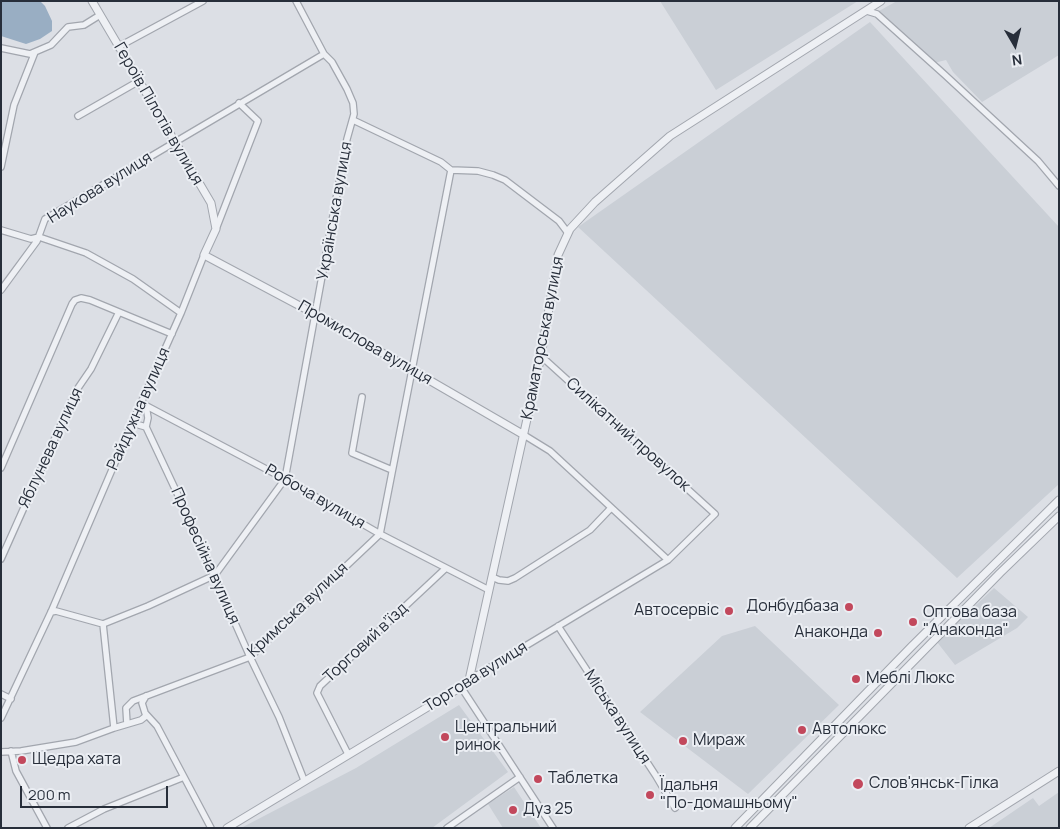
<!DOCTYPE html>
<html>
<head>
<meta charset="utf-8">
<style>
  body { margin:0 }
  #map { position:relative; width:1060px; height:829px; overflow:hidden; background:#dcdfe5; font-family:Manrope,sans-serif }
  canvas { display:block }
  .frame { position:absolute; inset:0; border:2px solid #272e3a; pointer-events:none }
  .north { position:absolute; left:990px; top:20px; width:50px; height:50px; -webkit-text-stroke:4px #ebeef3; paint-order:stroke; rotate:172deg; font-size:14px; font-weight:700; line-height:20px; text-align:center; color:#272e3a }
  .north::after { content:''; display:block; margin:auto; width:18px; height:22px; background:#272e3a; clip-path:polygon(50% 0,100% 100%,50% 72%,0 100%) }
  .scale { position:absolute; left:20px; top:786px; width:148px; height:22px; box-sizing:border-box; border:2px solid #272e3a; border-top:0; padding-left:6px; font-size:15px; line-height:18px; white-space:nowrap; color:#272e3a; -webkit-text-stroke:4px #ebeef3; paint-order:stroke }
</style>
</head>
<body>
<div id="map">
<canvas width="1060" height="829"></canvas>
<div class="frame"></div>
<div class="north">N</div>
<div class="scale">200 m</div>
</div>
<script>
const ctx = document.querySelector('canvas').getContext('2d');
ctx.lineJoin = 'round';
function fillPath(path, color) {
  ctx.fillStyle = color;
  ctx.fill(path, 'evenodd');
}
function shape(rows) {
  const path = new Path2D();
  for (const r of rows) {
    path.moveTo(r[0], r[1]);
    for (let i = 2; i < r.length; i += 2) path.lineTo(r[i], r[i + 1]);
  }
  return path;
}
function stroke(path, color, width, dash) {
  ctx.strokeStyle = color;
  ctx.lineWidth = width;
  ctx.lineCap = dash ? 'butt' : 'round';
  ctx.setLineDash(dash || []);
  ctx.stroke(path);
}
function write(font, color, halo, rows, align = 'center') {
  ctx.font = font + ' Manrope,sans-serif';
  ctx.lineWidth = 4;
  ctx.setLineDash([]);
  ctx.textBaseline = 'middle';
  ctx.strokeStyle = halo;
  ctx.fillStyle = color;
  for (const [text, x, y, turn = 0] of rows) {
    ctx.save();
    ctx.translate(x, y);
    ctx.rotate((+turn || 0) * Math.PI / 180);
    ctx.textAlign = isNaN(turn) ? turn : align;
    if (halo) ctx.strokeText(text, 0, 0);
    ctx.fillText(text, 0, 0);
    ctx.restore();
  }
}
fillPath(shape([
  [660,1,858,1,716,90],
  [897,1,1059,1,1059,55,982,102,953,72,946,60,934,63,879,11],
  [870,22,1059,227,1059,484,957,578,578,227],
  [994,588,1028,617,1017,628,955,665,937,642],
  [755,626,839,705,748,794,640,712,722,636],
  [459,705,508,772,432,828,241,828,356,768],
  [514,787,541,828,503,828,488,804],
  [1059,792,1059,828,989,828,1033,798,1039,806]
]), '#cacfd6');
fillPath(shape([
  [1,1,40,1,45,6,52,21,52,31,40,39,26,44,1,36]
]), '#99aec3');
const minor = shape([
  [867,11,877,14,945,75,1038,161,1059,186],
  [118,47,203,1],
  [1,48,30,54,51,45,68,27,84,25,100,15],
  [78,116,139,81],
  [353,120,441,162,451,170,478,171,493,175,505,180,559,221,568,233],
  [1,167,14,105,35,52],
  [216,229,258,121,239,103],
  [1,230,31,239,39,237,86,253,133,279,181,313],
  [1,290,37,241,45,219,324,54],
  [362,397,352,453,392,470],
  [141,403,285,479,380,534,489,590],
  [132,423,146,427,185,510,250,657,279,717,304,780],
  [146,427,148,418,146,406],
  [524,435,550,451,668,560],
  [1,468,72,304,75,300,81,298,90,300,172,334],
  [1,559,76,391,91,369,119,312],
  [492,577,499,580,508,581,515,578,590,530,611,508],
  [51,612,56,611,103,624,148,606,215,575,285,479,347,139,354,114,353,103,347,89,332,62,324,54,296,1],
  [103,624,114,728],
  [558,626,656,776,675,808],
  [469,680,668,560,715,514,541,356],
  [461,687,553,828],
  [1,694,11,699],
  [146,714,157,726,211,828],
  [1,718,51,612,132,423,181,313,204,255],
  [127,724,126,708,133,701,250,657,380,534,451,170],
  [11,751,16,771,47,828],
  [1,752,21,751,76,742,114,728,141,720,146,716,142,703,146,696],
  [348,754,317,693,320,686,446,568],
  [68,828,104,809,184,777],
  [447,828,520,777]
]);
const tertiary = shape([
  [92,1,211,203,216,229,204,255,315,314,524,435],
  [227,828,461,687,469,680,541,356,558,255,570,229,595,202,670,136,881,1],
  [735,828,911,647,1059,500],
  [750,828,1000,573,1059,516],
  [969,828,1059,771]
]);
stroke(minor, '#a2a6ae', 8);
stroke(tertiary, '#a2a6ae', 9);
stroke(minor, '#eef0f4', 5.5);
stroke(tertiary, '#eef0f4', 7);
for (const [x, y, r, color] of [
  [849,607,5,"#c2485c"],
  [729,611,5,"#c2485c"],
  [913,622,5,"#c2485c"],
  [878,633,5,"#c2485c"],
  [856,679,5,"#c2485c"],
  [802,730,5,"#c2485c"],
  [445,737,5,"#c2485c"],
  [683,741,5,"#c2485c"],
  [22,760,5,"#c2485c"],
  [538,779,5,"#c2485c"],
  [858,784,6,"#c2485c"],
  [650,795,5,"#c2485c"],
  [513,810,5,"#c2485c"]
]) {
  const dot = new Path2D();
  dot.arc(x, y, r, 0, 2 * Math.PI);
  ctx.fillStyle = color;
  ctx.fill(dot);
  stroke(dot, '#ebeef3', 2);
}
write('16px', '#272e3a', '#ebeef3', [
  ["Героїв Пілотів вулиця",158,114,60],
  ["Наукова вулиця",100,188,-32],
  ["Українська вулиця",335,211,-80],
  ["Краматорська вулиця",543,338,-79],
  ["Промислова вулиця",365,343,30],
  ["Райдужна вулиця",139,409,-66],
  ["Силікатний провулок",628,435,42],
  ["Яблунева вулиця",51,448,-65],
  ["Робоча вулиця",315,497,30],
  ["Професійна вулиця",205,556,66],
  ["Кримська вулиця",298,610,-43],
  ["Торговий в’їзд",366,643,-43],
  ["Торгова вулиця",476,677,-32],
  ["Міська вулиця",617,717,57]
]);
write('16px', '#272e3a', '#ebeef3', [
  ["Донбудбаза",839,607,"right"],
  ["Автосервіс",719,611,"right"],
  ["Оптова база",923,613],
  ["\"Анаконда\"",923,631],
  ["Анаконда",868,633,"right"],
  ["Меблі Люкс",866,679],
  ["Центральний",455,728],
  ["ринок",455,746],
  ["Автолюкс",812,730],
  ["Мираж",693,741],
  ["Щедра хата",32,760],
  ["Таблетка",548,779],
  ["Слов'янськ-Гілка",869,784],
  ["Їдальня",660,786],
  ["\"По-домашньому\"",660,804],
  ["Дуз 25",523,810]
], 'left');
</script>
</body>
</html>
